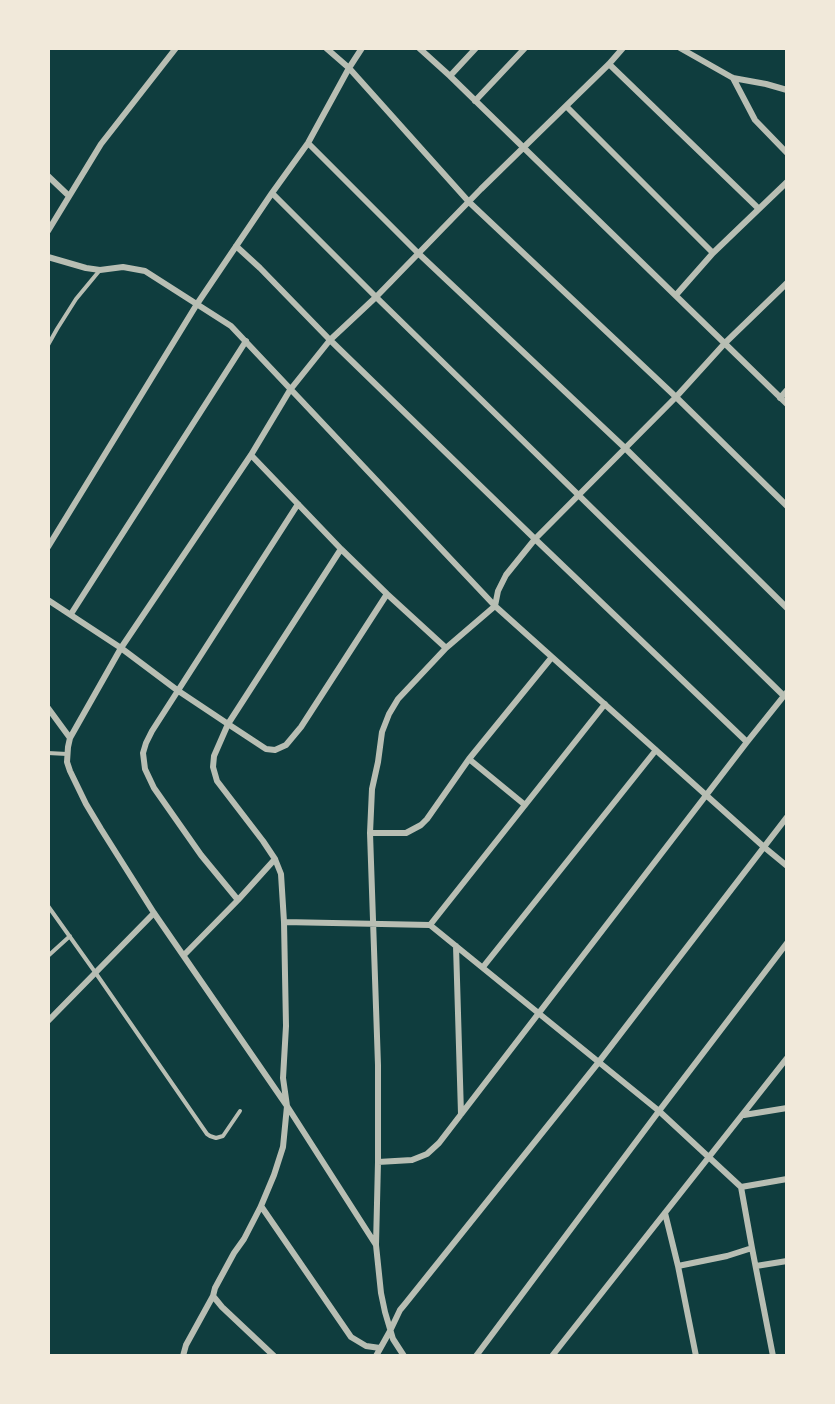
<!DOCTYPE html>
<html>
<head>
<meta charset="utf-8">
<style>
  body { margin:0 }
  #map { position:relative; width:835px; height:1404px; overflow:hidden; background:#0f3d3e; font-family:Montserrat,sans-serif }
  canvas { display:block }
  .frame { position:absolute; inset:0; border:50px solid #f1e9da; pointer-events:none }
</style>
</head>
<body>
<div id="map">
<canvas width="835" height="1404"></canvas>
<div class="frame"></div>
</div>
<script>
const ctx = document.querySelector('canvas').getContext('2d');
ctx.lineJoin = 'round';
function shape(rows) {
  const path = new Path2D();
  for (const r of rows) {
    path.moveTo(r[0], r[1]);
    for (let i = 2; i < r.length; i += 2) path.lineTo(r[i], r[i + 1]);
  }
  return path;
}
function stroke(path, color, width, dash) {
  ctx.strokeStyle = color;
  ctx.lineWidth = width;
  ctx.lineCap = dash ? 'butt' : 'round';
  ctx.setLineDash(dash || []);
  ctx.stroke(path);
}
stroke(shape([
  [48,345,57,329,76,299,100,270],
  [48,753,67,754],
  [48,906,95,972,207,1134,210,1136,216,1138,223,1136,240,1111],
  [48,956,70,936]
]), '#b8beb3', 4);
stroke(shape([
  [326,48,349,68,469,202,676,397,787,506],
  [419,48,450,76,787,404],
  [680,48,733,78,766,84,787,90],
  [609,64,759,209],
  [450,76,476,48],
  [733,78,755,120,787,153],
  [475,101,525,48],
  [566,106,713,253],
  [308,143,418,253,625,448,787,608],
  [48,176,69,196],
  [272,193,376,297,784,696],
  [48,231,101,144,176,48],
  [236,246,260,268,330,340,535,539,747,742],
  [48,257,86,268,100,270,123,267,145,271,231,326,495,606,764,847,787,866],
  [676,295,713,253,787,182],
  [780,398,787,390],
  [251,455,341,549,387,594,446,648],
  [48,547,197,304,272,193,308,143,349,68,362,48],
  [48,600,121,648,177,690,228,724,266,749,275,750,286,745,301,727,387,594],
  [71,614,246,341],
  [48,708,70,738],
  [469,759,525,805],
  [370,833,406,833,421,825,427,819,469,759,552,657],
  [238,900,201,855,154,788,145,769,143,753,146,743,152,731,298,504],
  [284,922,430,925,659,1111,741,1187,752,1248,773,1356],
  [430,925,605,704],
  [456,946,461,1114],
  [184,955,238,900,275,859],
  [483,967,656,750],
  [48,1021,154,913],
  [744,1115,787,1108],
  [378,1162,412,1160,427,1154,439,1143,747,742,787,692],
  [741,1187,787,1179],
  [261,1206,351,1337,366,1346,380,1348],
  [665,1213,678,1266,696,1356],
  [376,1245,378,1162,378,1065,370,833,372,789,378,762,382,732,389,714,398,699,446,648,495,606,498,591,506,575,535,539,676,397,725,343,787,283],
  [678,1266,727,1256,752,1248],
  [756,1266,787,1261],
  [183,1356,186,1345,213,1296],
  [274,1356,222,1307,213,1296,215,1288,234,1253,244,1239,261,1206,274,1175,283,1147,287,1106,283,1078,286,1026,284,922,281,874,275,859,263,841,217,781,213,767,214,756,228,724,341,549],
  [376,1356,390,1331,400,1310,405,1304,598,1063,787,817],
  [404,1356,393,1339,385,1312,381,1293,376,1245,287,1106,154,913,101,829,86,804,70,771,67,762,68,747,70,738,121,648,251,455,290,390,330,340,376,297,481,189,609,64,623,48],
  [476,1356,659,1111,787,943],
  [552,1356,787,1058]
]), '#b8beb3', 6);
</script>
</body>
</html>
